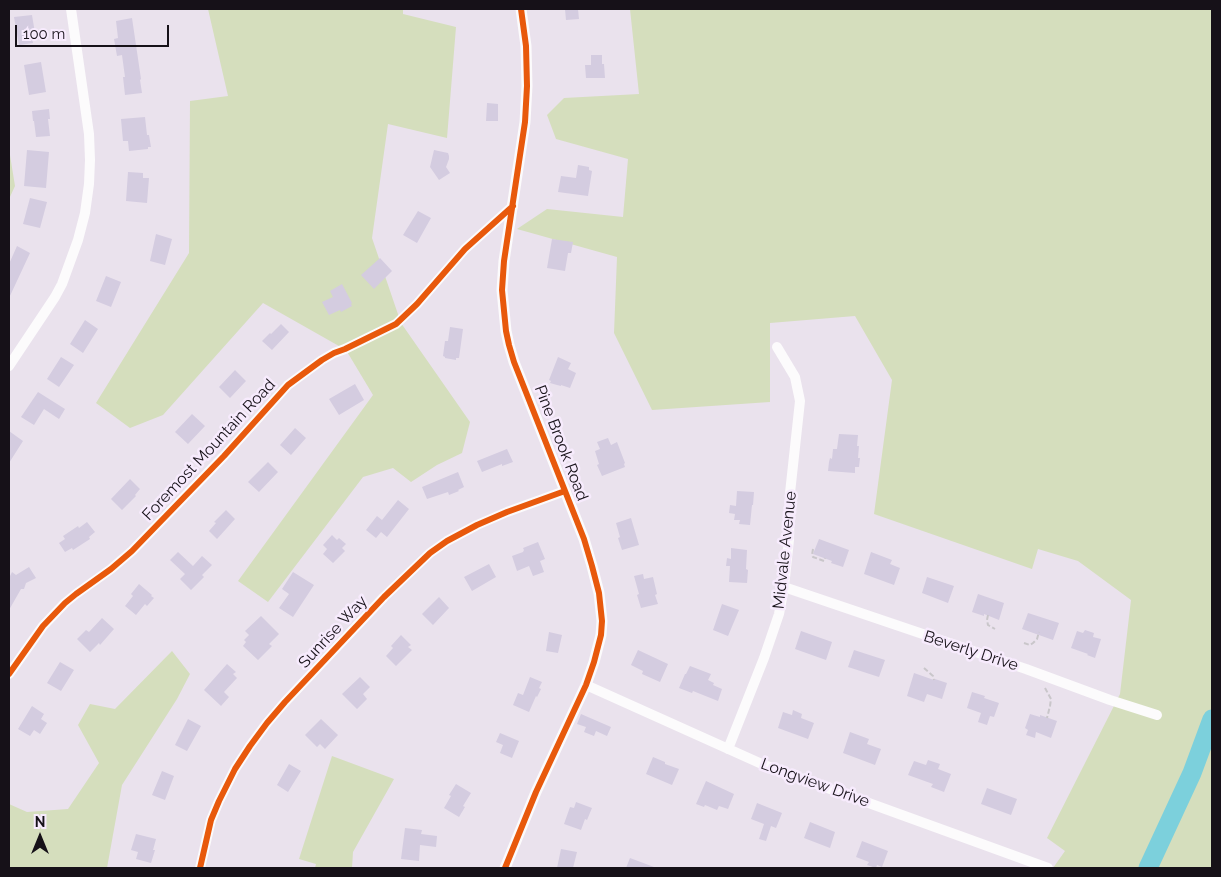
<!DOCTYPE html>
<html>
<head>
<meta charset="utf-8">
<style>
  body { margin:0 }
  #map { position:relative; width:1221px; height:877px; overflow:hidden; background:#eae2ed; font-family:Raleway,sans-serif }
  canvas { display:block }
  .frame { position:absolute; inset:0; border:10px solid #161118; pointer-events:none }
  .north { position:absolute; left:15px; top:812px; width:50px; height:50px; -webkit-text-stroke:4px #f7ebfd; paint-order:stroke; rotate:0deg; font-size:14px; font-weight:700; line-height:20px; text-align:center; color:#161118 }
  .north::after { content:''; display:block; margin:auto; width:18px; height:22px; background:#161118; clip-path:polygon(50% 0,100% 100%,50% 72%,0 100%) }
  .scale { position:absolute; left:15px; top:25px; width:154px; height:22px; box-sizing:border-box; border:2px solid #161118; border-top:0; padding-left:6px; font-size:15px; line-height:18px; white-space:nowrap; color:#161118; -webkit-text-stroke:4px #f7ebfd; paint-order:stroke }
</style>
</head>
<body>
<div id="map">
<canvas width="1221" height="877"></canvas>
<div class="frame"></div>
<div class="north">N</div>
<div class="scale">100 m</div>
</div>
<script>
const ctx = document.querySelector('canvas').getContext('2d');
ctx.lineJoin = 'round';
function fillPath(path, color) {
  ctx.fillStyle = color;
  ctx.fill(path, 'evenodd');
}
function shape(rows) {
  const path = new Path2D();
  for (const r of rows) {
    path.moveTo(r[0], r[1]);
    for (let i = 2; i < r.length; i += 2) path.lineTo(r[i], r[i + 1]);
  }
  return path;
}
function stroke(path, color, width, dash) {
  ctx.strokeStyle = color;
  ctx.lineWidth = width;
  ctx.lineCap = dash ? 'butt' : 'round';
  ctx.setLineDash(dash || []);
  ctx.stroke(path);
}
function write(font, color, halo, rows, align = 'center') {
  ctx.font = font + ' Raleway,sans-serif';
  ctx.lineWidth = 5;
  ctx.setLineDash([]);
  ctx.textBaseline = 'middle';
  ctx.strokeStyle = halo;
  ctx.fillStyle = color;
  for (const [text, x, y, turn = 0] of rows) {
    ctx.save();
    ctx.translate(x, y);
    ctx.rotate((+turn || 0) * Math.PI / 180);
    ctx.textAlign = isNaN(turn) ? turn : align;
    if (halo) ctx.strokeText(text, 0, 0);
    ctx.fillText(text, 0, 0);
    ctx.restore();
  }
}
fillPath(shape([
  [208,9,403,9,403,14,456,27,447,138,388,124,372,238,401,323,470,422,462,453,437,465,411,482,393,468,363,477,268,602,238,581,373,395,346,350,263,303,163,415,130,428,96,403,189,253,190,101,228,96],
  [630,9,1212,9,1212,868,1053,868,1065,851,1047,838,1120,694,1131,600,1078,561,1038,549,1032,569,874,514,892,380,855,316,770,323,770,402,652,410,614,333,617,257,517,229,547,209,623,217,628,159,556,139,547,115,564,98,639,94],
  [9,149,15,186,9,199],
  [172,651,190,674,177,699,122,785,107,868,9,868,9,804,27,812,68,809,99,763,78,725,90,704,115,709],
  [332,756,394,779,353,852,352,868,315,868,316,864,299,859]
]), '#d5debd');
stroke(shape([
  [1148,868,1192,773,1212,719]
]), '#7cd0dc', 19);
fillPath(shape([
  [565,9,578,9,579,19,566,20],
  [32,15,35,33,31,33,33,43,19,45,14,17],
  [132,18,141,79,140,80,142,93,125,95,123,77,125,77,122,55,117,56,114,39,118,38,116,21],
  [591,55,602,55,602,64,604,64,605,78,586,78,585,65,591,65],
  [41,62,46,92,29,95,24,65],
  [487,103,498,104,498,121,486,121],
  [49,109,50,119,48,119,50,136,36,137,34,121,33,121,32,111],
  [145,117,147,135,149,135,151,147,148,147,148,149,129,151,128,141,123,141,121,119],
  [27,150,49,152,46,188,24,186],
  [434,150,448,153,449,156,449,159,446,167,450,173,439,180,430,167],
  [578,165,589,167,589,170,592,171,588,196,558,192,561,176,576,178],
  [128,172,143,173,143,178,149,178,147,203,126,201],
  [30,198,47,202,40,228,23,224],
  [418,211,431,218,417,243,403,235],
  [156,234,172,239,165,265,150,261],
  [552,239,573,242,571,253,568,253,565,271,547,268],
  [17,246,30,253,9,298,9,264],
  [380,258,392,271,374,289,361,275],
  [106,276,121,282,111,307,96,301],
  [342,284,352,303,351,304,352,306,341,312,340,310,329,315,322,302,333,297,330,291],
  [85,320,98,329,83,353,70,344],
  [281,324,289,332,272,350,262,341,270,333,271,334],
  [450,327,463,329,459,358,456,358,456,360,445,358,445,357,443,356,445,341,448,341],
  [61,357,74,365,59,387,47,379],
  [558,357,571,363,568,369,576,373,570,388,561,385,561,386,557,385,550,383,551,381,549,380],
  [235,370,246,381,230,398,219,387],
  [355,384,364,400,339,415,329,399],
  [38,392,65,409,59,419,44,409,34,425,21,417],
  [192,414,205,426,188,444,175,432],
  [295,428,306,438,291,455,280,445],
  [9,431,23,441,9,463],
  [839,434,858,435,857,446,859,446,858,458,860,458,859,467,855,467,855,473,828,471,829,462,830,458,832,459,833,449,837,449],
  [608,438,611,445,617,442,625,463,624,464,625,467,602,476,597,465,599,464,595,451,600,449,597,442],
  [507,449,513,462,502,466,502,464,482,472,477,461],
  [268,462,278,472,259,492,248,482],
  [458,472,464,487,458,490,459,491,449,495,448,492,427,499,422,487],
  [130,479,140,489,135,495,136,496,122,510,111,499],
  [737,491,754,492,753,505,752,505,750,525,739,524,740,520,734,520,735,514,729,513,730,505,736,506],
  [398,500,409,509,387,537,381,532,376,538,366,530,377,516,382,520],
  [226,510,235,519,217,539,209,531,216,523,214,522],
  [631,518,639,545,622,550,618,538,620,537,616,523],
  [87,522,95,532,89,537,90,539,73,550,72,548,65,552,59,543,65,539,63,536,78,526,79,528],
  [332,535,337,540,339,538,346,544,342,548,345,551,333,563,323,554,327,549,323,545],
  [819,539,849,550,843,567,831,563,832,561,813,554],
  [538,542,545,559,540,561,544,572,533,576,529,566,517,571,512,556,523,552,524,550,523,548],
  [731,548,747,550,746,569,748,570,747,583,729,582,730,566,726,566,727,558,731,559],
  [178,552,193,566,202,556,212,565,202,575,204,577,191,590,180,579,185,574,170,560],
  [871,552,892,560,890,564,900,568,894,585,864,574],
  [489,564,496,577,472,591,464,577],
  [29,567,36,578,26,583,24,589,21,589,9,610,9,578,12,572,16,575],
  [293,572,314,585,293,617,279,608,289,594,282,589],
  [643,574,644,579,653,577,657,594,655,595,658,604,641,608,637,595,639,594,634,576],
  [927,577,954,586,948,603,922,593],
  [139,584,152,595,151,596,154,598,147,606,145,604,136,615,125,606,133,596,131,594],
  [978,594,1004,603,999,620,984,614,984,616,972,612],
  [439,597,449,608,433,625,422,614],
  [722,604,739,610,728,636,713,630],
  [1028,613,1059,623,1053,640,1022,629],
  [261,616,279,634,269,644,272,646,258,660,243,646,246,642,244,640,249,635,245,631],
  [102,618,114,629,100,645,99,643,90,652,77,639,86,630,89,632],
  [1085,630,1094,633,1093,637,1101,639,1095,658,1087,655,1088,654,1071,648,1077,631,1083,633],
  [801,631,832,642,826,660,795,649],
  [549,632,562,635,558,653,546,651],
  [401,635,411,645,408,647,412,650,396,666,386,656,393,648,391,646],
  [638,650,668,664,660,682,642,674,643,671,631,665],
  [854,650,885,660,879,677,848,667],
  [60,662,74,670,61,691,47,683],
  [227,664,236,672,233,674,237,678,224,692,229,697,221,706,204,690],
  [690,666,711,674,708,680,714,683,713,685,722,689,718,701,693,691,692,693,679,688,685,674,686,674],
  [914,673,934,680,935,679,947,683,942,699,927,694,924,702,907,696],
  [360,677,370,687,363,694,367,699,357,709,342,694],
  [530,677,542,682,539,688,541,689,537,697,536,696,529,712,513,705,518,693,523,695],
  [972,692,985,696,984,698,999,703,994,717,990,716,987,725,978,722,981,713,967,708],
  [32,706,44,714,41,719,47,723,40,734,34,730,30,736,18,729],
  [793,710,802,714,801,718,814,723,808,739,778,728,783,712,792,715],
  [581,714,611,727,607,736,596,731,594,736,584,732,586,727,577,724],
  [1030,714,1040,717,1040,715,1057,721,1051,738,1036,732,1035,738,1026,735,1028,730,1025,728],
  [188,719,201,726,187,751,175,745],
  [321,719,338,735,325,749,320,744,317,747,305,735],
  [850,732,869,739,867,744,881,749,875,765,843,753],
  [500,733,519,741,512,758,500,753,503,745,496,742],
  [653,757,665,762,665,764,679,769,672,785,646,774],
  [928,760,940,764,938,769,951,774,944,792,931,787,933,784,908,775,914,761,926,765],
  [289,764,301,771,288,792,277,785],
  [162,771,174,776,165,800,152,795],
  [706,781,734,794,728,809,719,806,717,810,705,805,704,807,696,804],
  [456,784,471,793,463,806,465,807,459,817,444,808,451,796,449,795],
  [987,788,1017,799,1011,815,981,804],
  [576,802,592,808,587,820,585,819,581,830,564,824,570,807,574,808],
  [757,803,782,813,776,828,771,826,766,841,759,839,764,824,751,819],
  [810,822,835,832,830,848,804,838],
  [405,828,422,830,421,834,437,836,436,847,420,845,419,861,401,859],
  [136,834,156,839,153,850,155,850,151,863,136,859,138,852,131,850],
  [862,841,888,851,882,867,877,865,876,868,867,865,869,862,856,857],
  [561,849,577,852,573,868,557,868],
  [630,858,654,867,654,868,626,868]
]), '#d4cce0');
stroke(shape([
  [813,549,812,555,813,557,824,561,825,558],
  [988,615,987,620,988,625,995,629],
  [1024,643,1030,645,1033,643,1037,639,1039,632],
  [924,668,933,676,934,680],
  [1045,688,1051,699,1050,706,1047,718]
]), '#c9c6ca', 2, [5, 2.5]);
stroke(shape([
  [9,366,55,297,62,284,78,240,85,213,89,184,90,160,89,134,71,9],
  [784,587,1026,669,1110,700,1157,715],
  [9,674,43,626,65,603,76,594,111,569,132,551,224,456,288,385,322,360,334,353,345,349,396,324,417,304,465,249,513,206],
  [586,685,764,765,1048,868],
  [728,749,764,658,779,614,784,587,789,540,790,493,800,401,795,377,777,347],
  [200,868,211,820,219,801,235,769,250,746,267,723,285,702,384,597,430,553,447,541,477,525,507,512,565,491]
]), '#fcfbfc', 10);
stroke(shape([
  [505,868,536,792,586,685,594,662,601,635,602,621,599,593,592,566,584,539,514,362,509,345,506,331,502,290,504,261,525,122,527,86,526,46,521,9]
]), '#fcfbfc', 11);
stroke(shape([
  [9,674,43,626,65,603,76,594,111,569,132,551,224,456,288,385,322,360,334,353,345,349,396,324,417,304,465,249,513,206],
  [200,868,211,820,219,801,235,769,250,746,267,723,285,702,384,597,430,553,447,541,477,525,507,512,565,491],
  [505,868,536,792,586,685,594,662,601,635,602,621,599,593,592,566,584,539,514,362,509,345,506,331,502,290,504,261,525,122,527,86,526,46,521,9]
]), '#e8590c', 6);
write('16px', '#161118', '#f7ebfd', [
  ["Pine Brook Road",561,443,69],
  ["Foremost Mountain Road",209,450,-47],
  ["Midvale Avenue",785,550,-84],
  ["Sunrise Way",333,632,-47],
  ["Beverly Drive",971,651,18],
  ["Longview Drive",815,783,20]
]);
</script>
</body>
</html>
